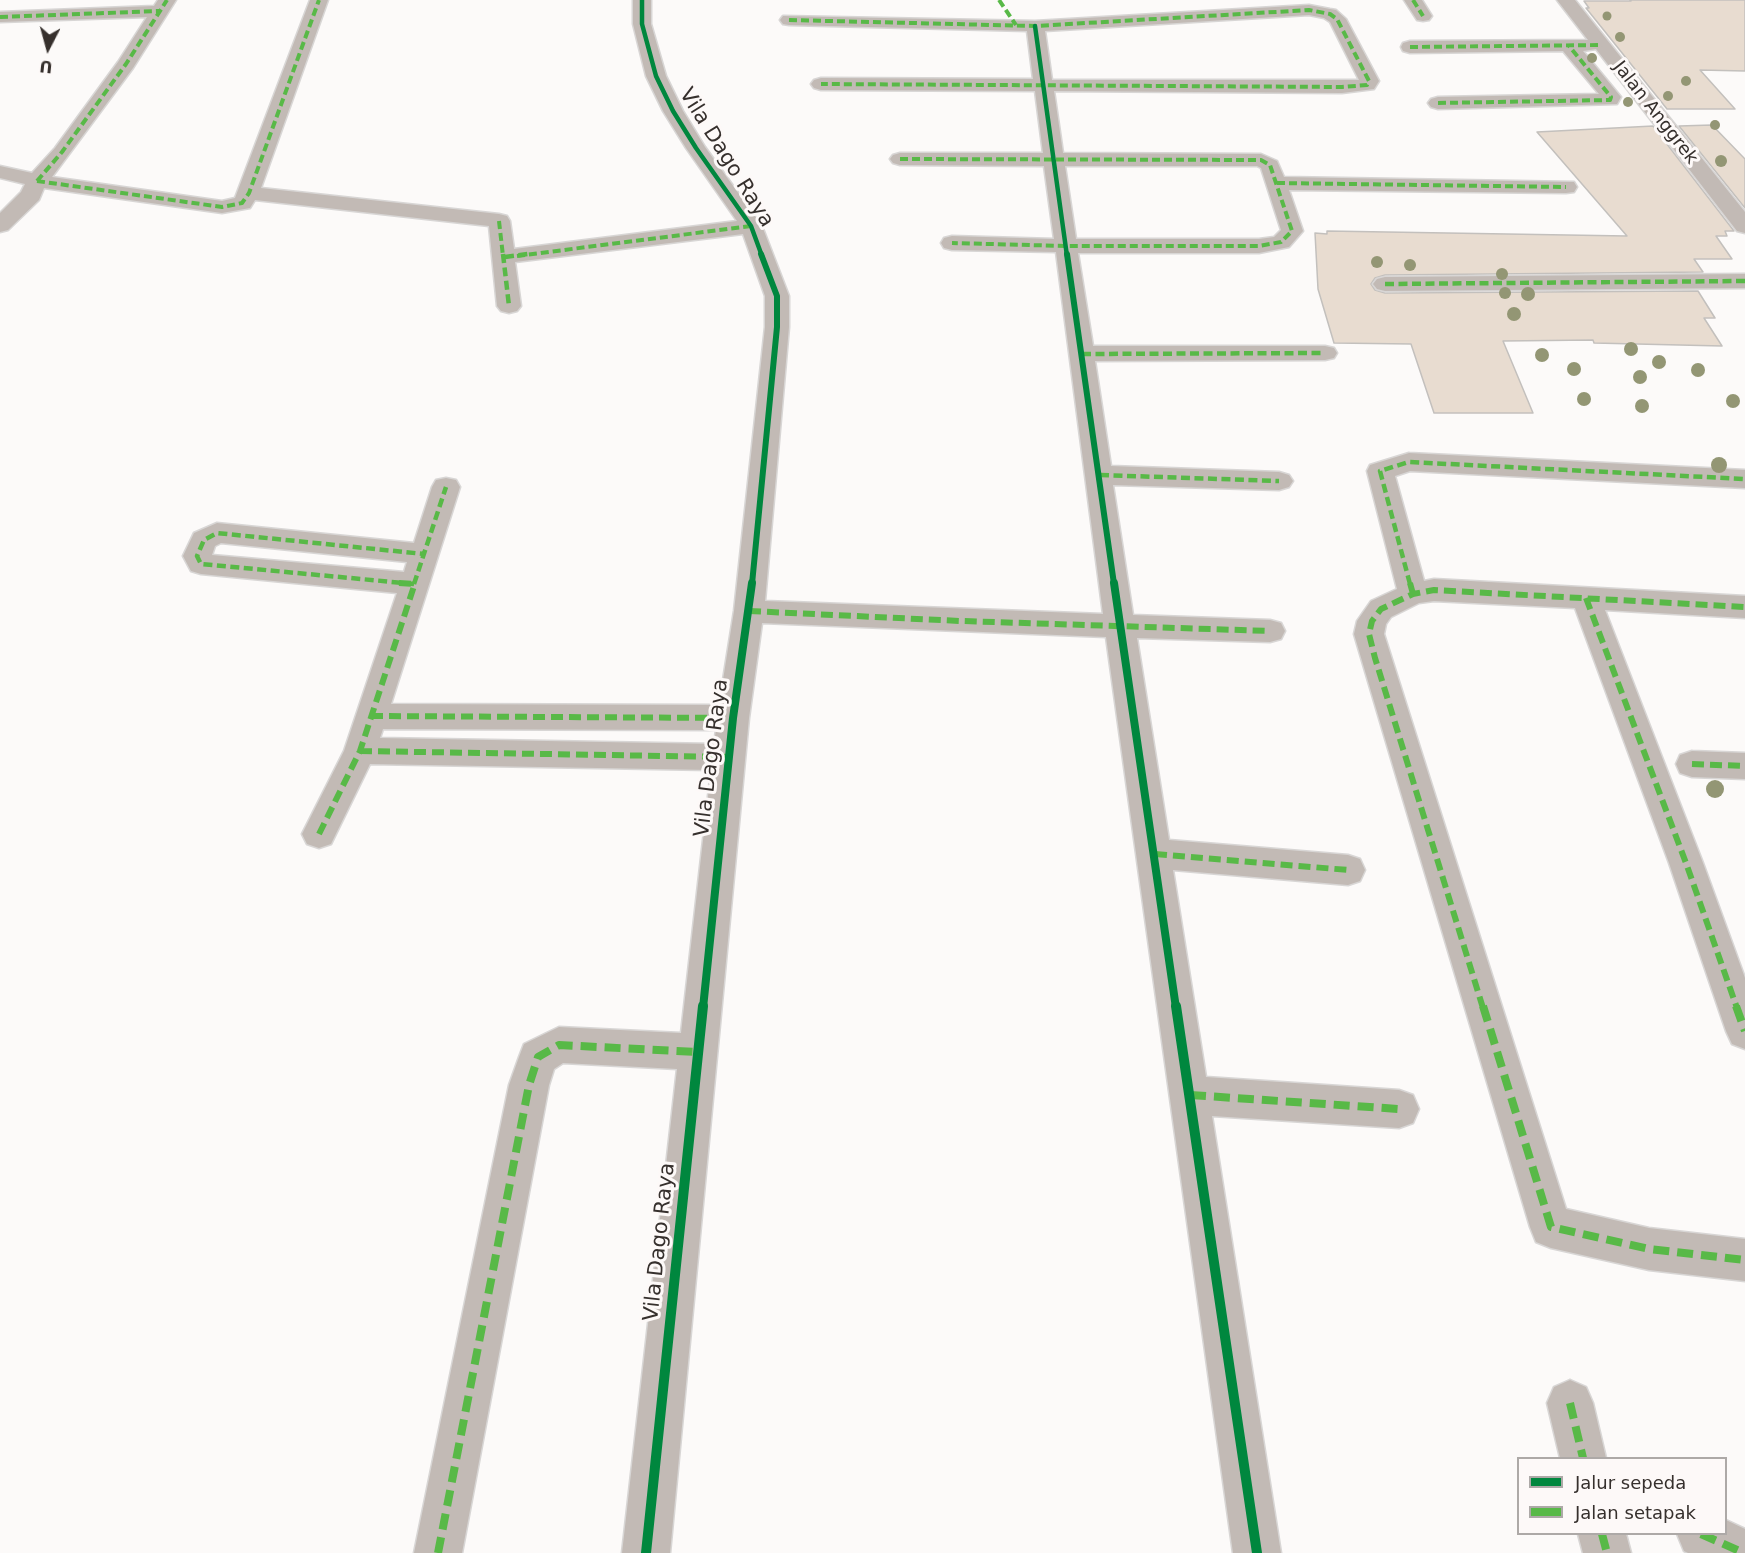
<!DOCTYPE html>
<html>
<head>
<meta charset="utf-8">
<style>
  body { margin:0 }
  #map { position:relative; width:1745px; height:1553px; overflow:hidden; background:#fcfaf9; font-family:"DejaVu Sans",sans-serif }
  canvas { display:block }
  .legend { position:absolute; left:1517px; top:1457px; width:210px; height:78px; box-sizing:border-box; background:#fdf9f8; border:2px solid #ada9a7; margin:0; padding:8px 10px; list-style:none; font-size:18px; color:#36302d }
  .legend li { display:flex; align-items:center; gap:12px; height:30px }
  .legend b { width:30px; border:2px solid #ada9a7 }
  .north { position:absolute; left:18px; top:18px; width:60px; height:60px; -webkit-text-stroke:4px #fdf9f8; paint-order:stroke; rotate:186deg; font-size:16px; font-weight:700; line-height:24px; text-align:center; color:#36302d }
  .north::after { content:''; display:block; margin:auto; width:21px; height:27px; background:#36302d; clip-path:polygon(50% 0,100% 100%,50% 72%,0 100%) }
</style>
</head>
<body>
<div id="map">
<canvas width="1745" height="1553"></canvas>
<ul class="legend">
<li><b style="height:8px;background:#00873e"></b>Jalur sepeda</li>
<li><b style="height:8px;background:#58b947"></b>Jalan setapak</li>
</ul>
<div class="north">U</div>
</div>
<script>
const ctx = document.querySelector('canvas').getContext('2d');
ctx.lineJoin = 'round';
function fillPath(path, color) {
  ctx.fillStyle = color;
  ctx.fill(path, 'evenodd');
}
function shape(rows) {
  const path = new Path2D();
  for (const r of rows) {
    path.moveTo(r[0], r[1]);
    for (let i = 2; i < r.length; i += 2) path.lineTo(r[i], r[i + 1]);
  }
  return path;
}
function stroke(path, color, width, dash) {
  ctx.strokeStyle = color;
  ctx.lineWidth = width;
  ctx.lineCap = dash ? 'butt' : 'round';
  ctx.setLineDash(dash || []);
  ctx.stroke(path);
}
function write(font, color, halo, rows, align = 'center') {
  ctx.font = font + ' "DejaVu Sans",sans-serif';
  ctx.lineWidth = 6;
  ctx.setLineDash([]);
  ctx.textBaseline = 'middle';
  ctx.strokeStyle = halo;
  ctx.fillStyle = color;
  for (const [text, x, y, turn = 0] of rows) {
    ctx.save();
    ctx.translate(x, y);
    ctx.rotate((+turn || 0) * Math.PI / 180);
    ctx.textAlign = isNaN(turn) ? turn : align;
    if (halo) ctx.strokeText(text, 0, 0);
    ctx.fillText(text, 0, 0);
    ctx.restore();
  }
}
const building = shape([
  [1630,0,1745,0,1745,71,1700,70,1735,109,1667,109,1586,8,1589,8,1584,1,1631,1,1630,0],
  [1712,125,1745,159,1745,208,1679,126,1712,125],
  [1653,126,1734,231,1725,231,1727,236,1716,236,1732,259,1694,259,1703,272,1385,275,1375,278,1371,284,1375,290,1385,293,1698,291,1715,318,1704,318,1722,346,1594,343,1593,340,1503,341,1533,413,1434,413,1411,344,1334,343,1318,289,1315,233,1327,234,1327,231,1627,236,1537,132,1653,126]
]);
fillPath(building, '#e8dcd0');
stroke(building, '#c3c0bd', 1.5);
const minor = shape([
  [158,0,176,0,133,68,52,177,222,201,235,198,310,0,328,0,261,188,499,214,507,216,510,221,514,249,737,221,686,148,663,111,646,76,633,24,633,0,651,0,651,24,666,76,683,111,705,147,762,226,789,296,789,327,765,601,1103,614,1056,252,952,250,944,248,941,243,944,238,952,236,1054,239,1044,166,900,165,893,163,890,159,893,155,900,153,1043,153,1035,91,821,90,814,88,811,84,814,80,821,78,1033,79,1027,31,789,25,783,24,780,20,783,16,1035,21,1309,5,1330,9,1336,10,1346,19,1379,81,1374,89,1342,93,1054,91,1063,153,1261,154,1277,161,1284,177,1574,182,1577,187,1574,192,1566,193,1289,190,1303,231,1289,247,1259,253,1078,253,1093,346,1325,346,1334,348,1337,353,1334,358,1325,360,1095,361,1111,466,1279,472,1289,475,1293,481,1289,487,1279,490,1113,485,1133,615,1270,620,1281,623,1285,631,1281,639,1270,642,1137,638,1169,840,1348,855,1360,859,1365,870,1360,881,1348,885,1173,870,1206,1077,1399,1090,1413,1095,1419,1109,1413,1123,1399,1128,1212,1116,1281,1553,1233,1553,1106,637,762,623,749,718,670,1553,622,1553,677,1069,563,1063,554,1069,549,1085,462,1553,414,1553,509,1085,519,1057,524,1044,559,1027,681,1033,711,770,370,764,331,844,319,848,307,844,302,834,344,751,397,593,201,574,191,571,183,556,194,533,217,523,414,543,432,487,436,480,446,478,456,480,460,487,391,704,719,705,734,611,765,327,765,296,743,234,515,262,521,306,517,311,509,313,501,311,497,306,489,226,255,200,250,208,222,213,44,188,39,200,8,230,0,232,0,213,21,192,25,184,0,178,0,166,32,173,55,148,118,62,147,17,0,22,0,12,154,6,158,0],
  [1309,15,1324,18,1330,22,1359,80,1052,80,1045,31,1309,15],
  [1065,166,1257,166,1261,168,1281,230,1274,237,1259,239,1076,239,1065,166],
  [221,543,407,562,404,572,212,555,215,546,221,543],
  [383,729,716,730,714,744,380,738,383,729],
  [1404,0,1422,0,1432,16,1429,20,1423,21,1417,20,1404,0],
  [1557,0,1575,0,1745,212,1745,233,1737,231,1596,49,1583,51,1621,97,1617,104,1438,109,1431,107,1428,103,1431,99,1438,97,1599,94,1563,51,1410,53,1403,51,1401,47,1403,43,1410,41,1588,40,1557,0],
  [1745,274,1745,288,1385,291,1377,289,1373,284,1377,279,1385,277,1745,274],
  [1409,453,1745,470,1745,488,1410,471,1395,476,1424,581,1434,579,1745,596,1745,618,1605,610,1703,863,1745,978,1745,1049,1732,1044,1726,1031,1669,863,1575,608,1434,601,1419,603,1391,617,1386,624,1384,634,1566,1209,1649,1228,1745,1239,1745,1281,1649,1270,1551,1248,1536,1242,1530,1227,1354,634,1357,621,1371,601,1397,589,1367,471,1370,465,1409,453],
  [1692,751,1745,753,1745,779,1692,777,1680,773,1676,764,1680,755,1692,751],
  [1570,1380,1586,1387,1593,1403,1606,1458,1560,1458,1547,1403,1554,1387,1570,1380],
  [1726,1520,1745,1529,1745,1553,1688,1553,1684,1551,1677,1534,1726,1534,1726,1520],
  [1578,1534,1626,1534,1631,1553,1583,1553,1578,1534]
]);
stroke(minor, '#d8d6d5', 3);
fillPath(minor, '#c2bab5');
stroke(shape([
  [999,0,1016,25],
  [1413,0,1423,16],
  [0,17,159,11],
  [789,20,1035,26,1309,10,1330,14,1337,19,1369,81,1367,85,1342,87,821,84],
  [1410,47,1602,45],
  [1438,103,1610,100,1611,97,1569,46],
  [900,159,1261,160,1270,165,1292,231,1281,242,1259,246,1067,246,952,243],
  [37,181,222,207,242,203,249,193,319,0],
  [37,181,62,152,126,64,167,0],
  [1277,183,1566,187],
  [499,221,503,256],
  [517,256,751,226]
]), '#58b947', 4, [8, 4]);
stroke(shape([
  [503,254,509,306],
  [505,257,528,254],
  [1385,284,1745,281],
  [1082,354,1325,353],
  [1100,475,1279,481],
  [414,584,201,564,197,556,204,540,217,533,424,554],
  [414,584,446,487],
  [1410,584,1380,471,1409,462,1745,479]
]), '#58b947', 4.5, [9, 4.5]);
stroke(shape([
  [399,583,414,584],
  [1410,583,1413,594],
  [1586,598,1686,863,1737,1008],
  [749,611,961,621,1270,631],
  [371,716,733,718],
  [360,751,729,757],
  [1692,764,1745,766],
  [319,834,360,751,415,583],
  [1155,854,1348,870],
  [1483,1008,1375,658,1369,634,1372,621,1381,609,1413,594,1434,590,1745,607]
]), '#58b947', 6, [12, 6]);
stroke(shape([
  [1483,1006,1551,1227,1649,1249,1745,1260],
  [1736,1006,1745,1031],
  [1190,1095,1399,1109],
  [1570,1403,1583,1458],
  [1602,1534,1607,1553],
  [1701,1534,1744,1553],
  [438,1553,529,1085,538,1057,559,1045,697,1052]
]), '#58b947', 8, [16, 8]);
stroke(shape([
  [642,0,642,24,656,76,673,111,696,148,751,226,762,256],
  [1035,26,1067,256]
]), '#00873e', 4.5);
stroke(shape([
  [1067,254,1114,584],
  [752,584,777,327,777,296,761,254]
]), '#00873e', 6);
stroke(shape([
  [1114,583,1176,1008],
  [703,1008,733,718,752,583]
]), '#00873e', 8);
stroke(shape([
  [1176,1006,1257,1553],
  [646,1553,703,1006]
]), '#00873e', 10);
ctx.fillStyle = '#939674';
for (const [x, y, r] of [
  [1607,16,4.5],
  [1620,37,5],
  [1592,58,5],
  [1686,81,5],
  [1668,96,5],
  [1628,102,5],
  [1715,125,5],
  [1721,161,6],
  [1377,262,6],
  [1410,265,6],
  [1502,274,6],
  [1505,293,6],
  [1528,294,7],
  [1514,314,7],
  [1631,349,7],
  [1542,355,7],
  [1659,362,7],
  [1574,369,7],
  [1698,370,7],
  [1640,377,7],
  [1584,399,7],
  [1733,401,7],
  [1642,406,7],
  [1719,465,8],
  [1715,789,9]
]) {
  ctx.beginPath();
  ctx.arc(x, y, r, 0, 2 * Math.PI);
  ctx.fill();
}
write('18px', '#36302d', '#fdf9f8', [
  ["Jalan Anggrek",1655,113,52]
]);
write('21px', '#36302d', '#fdf9f8', [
  ["Vila Dago Raya",726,158,58],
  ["Vila Dago Raya",712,758,-83],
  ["Vila Dago Raya",660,1242,-84]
]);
</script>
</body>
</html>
